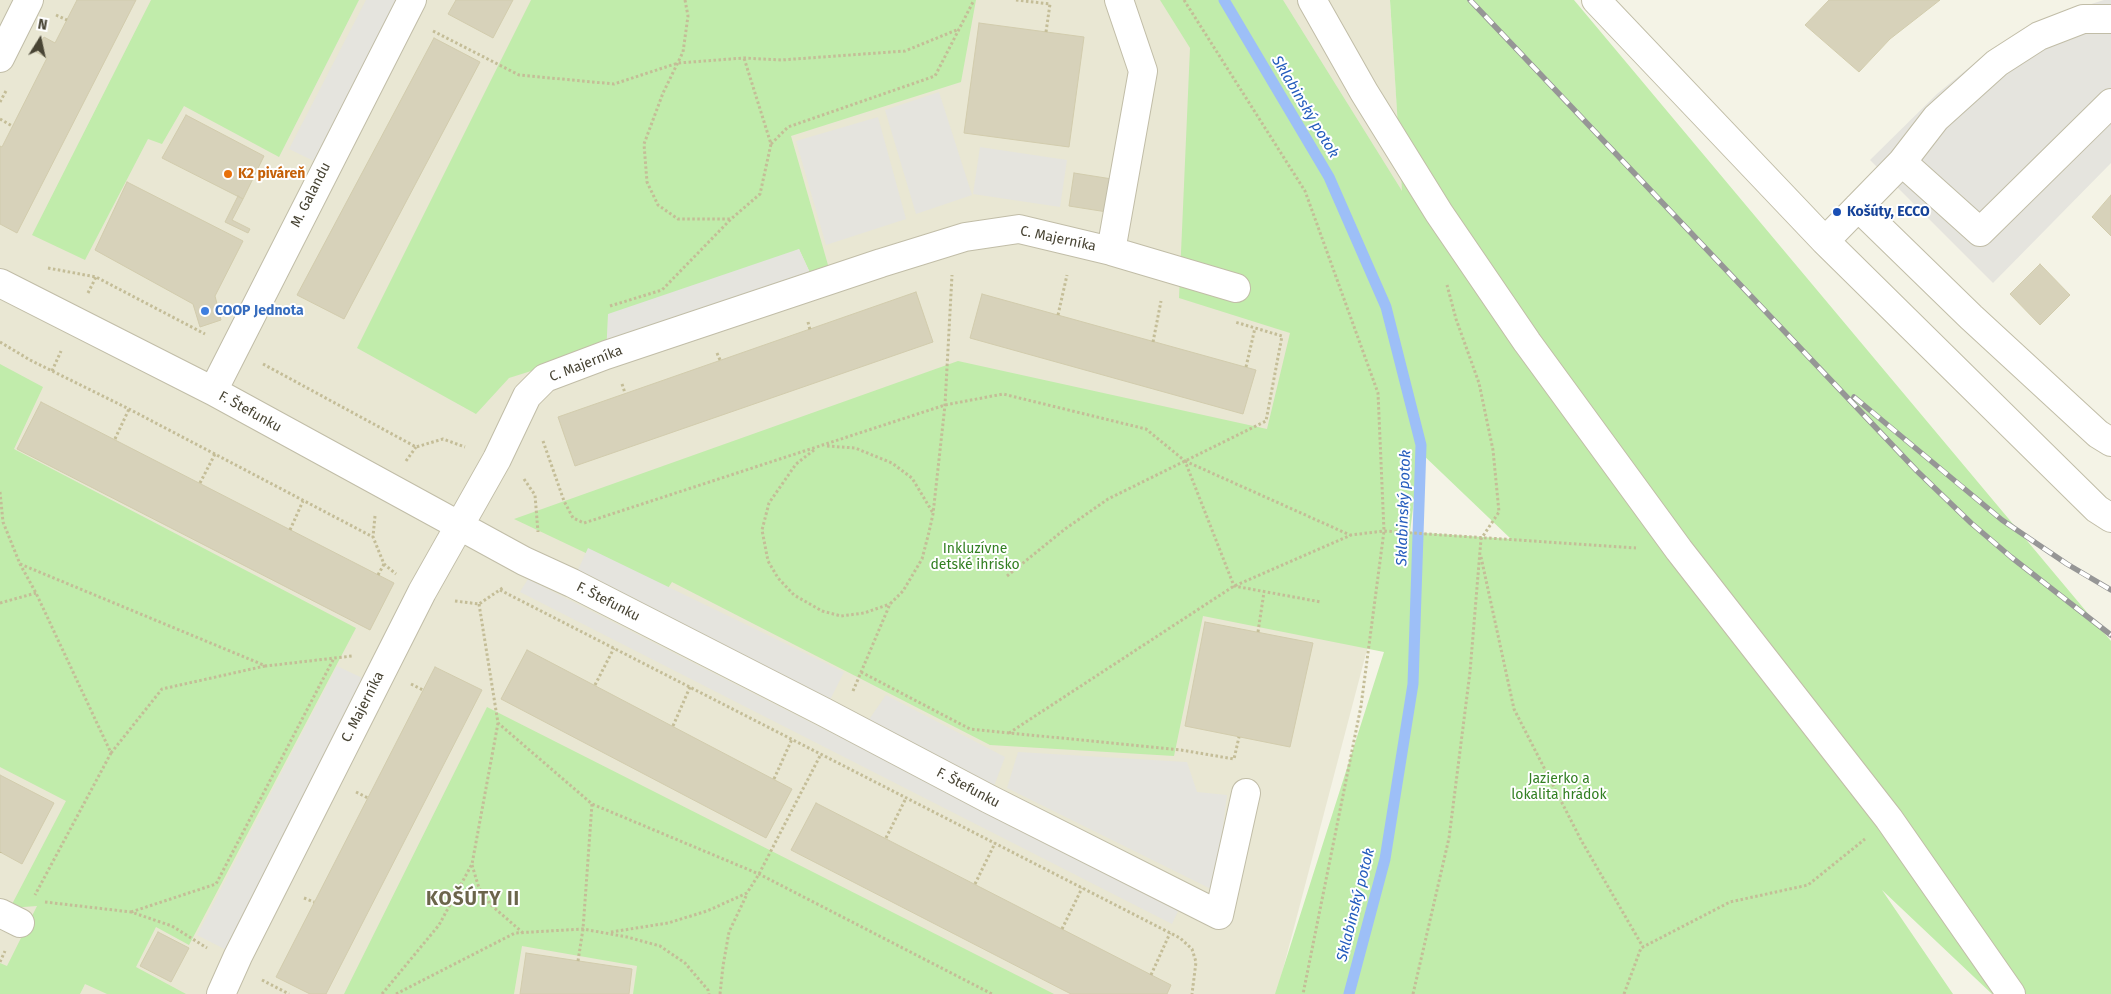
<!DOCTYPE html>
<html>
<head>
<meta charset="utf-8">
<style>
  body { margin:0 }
  #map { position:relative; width:2111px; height:994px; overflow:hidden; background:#f4f3e6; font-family:"Fira Sans",sans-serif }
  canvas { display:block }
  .north { position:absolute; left:15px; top:15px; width:50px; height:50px; -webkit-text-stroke:4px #fff; paint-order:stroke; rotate:10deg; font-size:14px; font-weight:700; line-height:20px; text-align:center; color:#484434 }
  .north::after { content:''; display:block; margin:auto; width:18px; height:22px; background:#484434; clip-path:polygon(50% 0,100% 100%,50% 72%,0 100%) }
</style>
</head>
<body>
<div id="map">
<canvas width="2111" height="994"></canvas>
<div class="north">N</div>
</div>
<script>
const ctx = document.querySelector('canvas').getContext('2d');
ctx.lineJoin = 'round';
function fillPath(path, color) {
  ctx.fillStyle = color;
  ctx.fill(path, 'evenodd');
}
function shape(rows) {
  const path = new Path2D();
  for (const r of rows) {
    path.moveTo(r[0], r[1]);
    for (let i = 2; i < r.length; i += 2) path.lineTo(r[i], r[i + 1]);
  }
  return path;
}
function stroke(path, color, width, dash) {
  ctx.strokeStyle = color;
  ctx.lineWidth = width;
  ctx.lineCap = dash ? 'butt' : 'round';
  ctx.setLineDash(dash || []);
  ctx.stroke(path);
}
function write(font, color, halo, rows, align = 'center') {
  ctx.font = font + ' "Fira Sans",sans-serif';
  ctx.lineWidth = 4;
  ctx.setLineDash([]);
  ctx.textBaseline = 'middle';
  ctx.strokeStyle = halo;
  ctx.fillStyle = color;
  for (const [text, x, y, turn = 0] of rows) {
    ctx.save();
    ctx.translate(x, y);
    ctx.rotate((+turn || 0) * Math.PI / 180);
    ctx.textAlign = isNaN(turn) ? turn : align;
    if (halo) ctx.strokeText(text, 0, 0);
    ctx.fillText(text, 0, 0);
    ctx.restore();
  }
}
fillPath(shape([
  [0,0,1390,0,1419,452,1277,992,1275,994,0,994]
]), '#e9e7d3');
fillPath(shape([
  [151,0,359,0,279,157,184,106,162,144,148,139,85,260,32,235],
  [531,0,976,0,961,82,791,136,830,272,812,277,799,249,607,347,509,378,476,414,357,348],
  [1160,0,1283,0,1402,191,1390,0,1574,0,2111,641,2111,994,1992,994,1882,890,1953,994,1275,994,1384,652,1203,616,1174,756,990,745,672,582,666,591,514,519,958,361,1267,429,1290,333,1179,298,1190,48],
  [1420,452,1511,539,1410,532],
  [0,364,43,387,14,449,356,628,189,945,156,927,136,967,186,994,107,994,85,984,80,994,0,994,0,963,7,966,37,906,10,908,66,801,0,767],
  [487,707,1054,994,633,994,637,966,522,946,514,994,344,994]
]), '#c1ecab');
fillPath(shape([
  [366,0,412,0,326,167,289,149],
  [2104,0,2111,0,2111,163,1993,283,1870,160,1937,94,1988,52,2021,32,2056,15],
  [939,92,972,195,916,214,885,110],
  [878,117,906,219,826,245,796,141],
  [980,147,1067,160,1060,207,973,194],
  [799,249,812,277,606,355,608,314],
  [588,548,844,672,824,712,572,583],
  [528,579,1179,909,1172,924,520,592],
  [337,666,375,684,238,956,197,935],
  [886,695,1005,757,989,799,861,731],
  [1018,752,1187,762,1197,792,1227,795,1215,891,1007,788]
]), '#e5e4de');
stroke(shape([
  [1224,0,1329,177,1386,307,1421,445,1413,684,1385,859,1349,994]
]), '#9dbff7', 11);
const building = shape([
  [77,0,136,0,17,233,0,224,0,146,2,147,47,58,36,52,44,37,55,43,77,0],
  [456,0,513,0,493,38,448,14,456,0],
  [1829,0,1940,0,1890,39,1859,72,1805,25,1829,0],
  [979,23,1084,37,1069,147,964,133,979,23],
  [434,38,480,62,344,319,297,295,434,38],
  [186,115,264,156,243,199,162,158,186,115],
  [1074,173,1112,179,1107,212,1069,206,1074,173],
  [127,182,243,241,215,296,221,320,200,327,193,304,95,250,127,182],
  [2111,195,2111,236,2092,217,2111,195],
  [238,196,243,199,232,220,250,229,248,233,225,222,238,196],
  [2040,264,2070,295,2040,325,2010,294,2040,264],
  [916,292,933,342,575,466,558,417,916,292],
  [982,294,1256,370,1243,414,970,338,982,294],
  [41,402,394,583,370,630,17,449,41,402],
  [1205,622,1313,643,1290,747,1185,726,1205,622],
  [527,650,792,789,766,838,501,699,527,650],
  [435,667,482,690,326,994,310,994,276,977,435,667],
  [0,775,54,803,22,864,0,852,0,775],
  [816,803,1171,985,1167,994,1071,994,791,850,816,803],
  [158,932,189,948,171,982,140,966,158,932],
  [526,953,632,969,629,994,520,994,526,953]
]);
fillPath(building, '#d7d2ba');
stroke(building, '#d2ccad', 1);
const minor = shape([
  [1312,0,1364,92,1439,213,1527,342,1679,550,1889,819,2011,994],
  [1596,0,1825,241,2097,509,2111,518],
  [0,58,29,0],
  [1902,162,1980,232,2111,103],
  [1858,207,1971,317,2098,434,2111,442],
  [1825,241,1902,162,1936,118,1997,63,2039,36,2083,19,2111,19],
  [1111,251,1143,71,1119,0],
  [0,283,213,391,524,561,572,583,824,712,989,799,1219,915,1246,793],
  [213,391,412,0],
  [0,913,20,923],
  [221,994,238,956,422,592,497,459,527,396,545,378,606,355,881,263,965,237,1019,229,1111,251,1236,288]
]);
stroke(minor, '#c1bda7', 30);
stroke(shape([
  [685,0,688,16,683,52,663,93,644,144,647,182,658,205,678,219,731,219],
  [1016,0,1050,4,1046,32],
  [1184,0,1305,191,1378,393,1384,531,1361,706,1303,994],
  [56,15,67,20],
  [433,31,519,75,614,84,678,63,744,58,781,60,905,51,959,29],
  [0,102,7,89],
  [0,119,12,126],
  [771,144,788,127,935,76,974,0],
  [48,268,96,277,205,334],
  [88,293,96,277],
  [610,306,662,290,731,219,760,194,771,144,744,58],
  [1058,315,1067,275],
  [808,322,810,330],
  [0,342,30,360,129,409,373,537],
  [1153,342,1161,301],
  [717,353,720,360],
  [263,364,416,447,443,439,465,447],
  [1246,367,1255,328],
  [52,371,61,351],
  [622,384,625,393],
  [115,439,129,409],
  [543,441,564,501,573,518,584,523,945,405,1003,394,1146,429,1185,461,1234,586,1321,602],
  [827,446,855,448,892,463,912,478,933,513],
  [814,450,796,464,769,503,762,530,768,561,778,578,794,595,822,611,841,616,864,613,890,604],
  [406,461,416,447],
  [1185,461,1350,535],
  [524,479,535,495,538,532],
  [200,483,215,454],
  [0,492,3,522,20,564,36,593,111,753,35,895],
  [375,516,373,537,384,564,396,574],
  [290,530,303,501],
  [1481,557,1514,709,1581,840,1643,947],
  [20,564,266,666,352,656],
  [378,575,384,564],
  [1007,576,1065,529,1108,499,1266,421,1282,336,1235,322],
  [500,590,1180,938,1192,949,1196,962,1192,994],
  [455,601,479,604,504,587],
  [0,603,36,593],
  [479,604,498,723,592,804,759,874,992,994],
  [1258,632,1264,592],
  [861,672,970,729,1181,750,1234,759,1239,737],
  [411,684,423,690],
  [595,685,614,648],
  [853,691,890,604,903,591,922,559,929,532,933,514,945,405,952,275],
  [673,726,690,687],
  [1009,733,1234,586,1351,535,1384,531,1636,548],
  [111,753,162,689,265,666],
  [774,779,792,739],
  [356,792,368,798],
  [886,838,906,798],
  [0,853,0,852],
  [472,865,479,888,491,905,522,932],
  [975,884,995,843],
  [304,898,314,902],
  [45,902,131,912,172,926,207,948],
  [131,912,216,884,334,658],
  [1062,929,1082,888],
  [611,932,668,923,707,911,747,893,759,874,821,754],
  [578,961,583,929,592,804],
  [0,962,5,951],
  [1151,975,1170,933],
  [262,980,289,994],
  [382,994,439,925,472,864,498,723],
  [396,994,515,933,583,929,627,937,660,946,685,963,708,990,709,994],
  [720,994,723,966,729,932,747,894],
  [1413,994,1449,838,1470,672,1481,539,1499,512,1493,450,1479,383,1456,319,1447,285],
  [1624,994,1641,948,1730,902,1808,885,1865,839]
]), '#c4bd97', 3, [2.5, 2.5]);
stroke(minor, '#fff', 28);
const rail = shape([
  [1470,0,1917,471,1971,523,2011,557,2111,635],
  [1854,397,2002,520,2067,564,2111,590]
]);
stroke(rail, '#969696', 5.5);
stroke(rail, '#fff', 4, [11]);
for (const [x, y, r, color] of [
  [228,174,5,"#e8710a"],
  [1837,212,5,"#1a4fb4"],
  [205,311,5,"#3f7fe0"]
]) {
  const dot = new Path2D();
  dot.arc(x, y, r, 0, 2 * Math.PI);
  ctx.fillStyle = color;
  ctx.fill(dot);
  stroke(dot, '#fff', 2);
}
write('bold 14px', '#c56008', '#fff', [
  ["K2 piváreň",238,174]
], 'left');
write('14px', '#484434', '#fff', [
  ["M. Galandu",311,195,-63],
  ["C. Majerníka",1058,239,12],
  ["C. Majerníka",586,364,-21],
  ["F. Štefunku",250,412,29],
  ["F. Štefunku",608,602,27],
  ["C. Majerníka",363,707,-63],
  ["F. Štefunku",968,788,28]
]);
write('bold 14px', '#164399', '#fff', [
  ["Košúty, ECCO",1847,212]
], 'left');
write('bold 14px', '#366cbe', '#fff', [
  ["COOP Jednota",215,311]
], 'left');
write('14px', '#327f22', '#fff', [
  ["Inkluzívne",975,549],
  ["detské ihrisko",975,565],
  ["Jazierko a",1559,779],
  ["lokalita hrádok",1559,795]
]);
write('italic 15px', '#245cbd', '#fff', [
  ["Sklabinský potok",1305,107,59],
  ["Sklabinský potok",1404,508,-88],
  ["Sklabinský potok",1356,905,-76]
]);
ctx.letterSpacing = '1px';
write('bold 19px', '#6b654b', '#fff', [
  ["KOŠÚTY II",473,900]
]);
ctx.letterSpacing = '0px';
</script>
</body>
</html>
